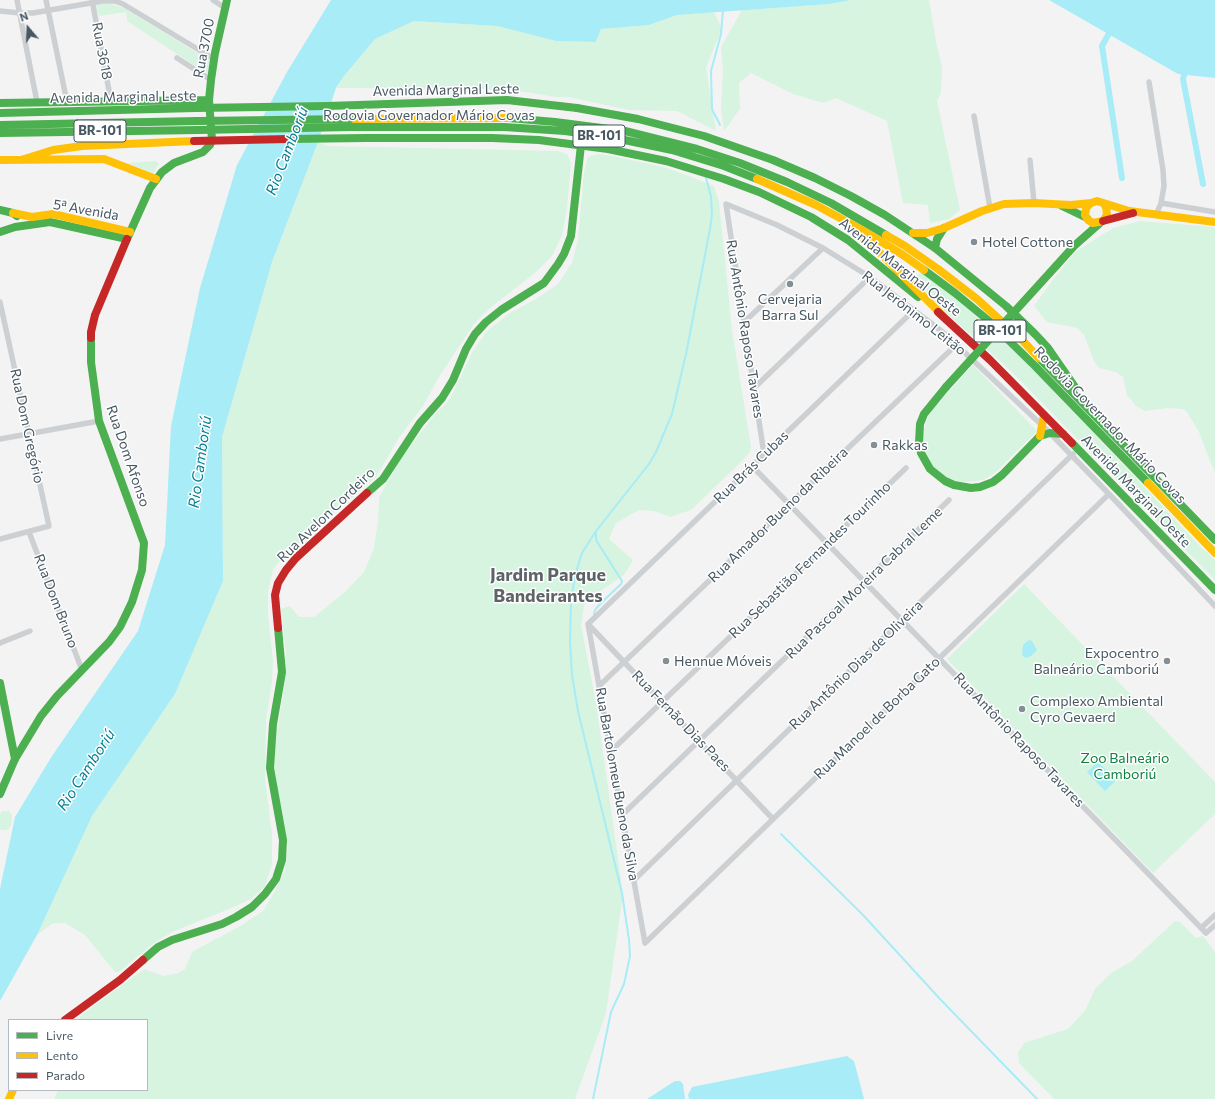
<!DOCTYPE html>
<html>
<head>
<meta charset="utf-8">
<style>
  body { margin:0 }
  #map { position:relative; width:1215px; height:1099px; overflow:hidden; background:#f4f3f3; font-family:Commissioner,sans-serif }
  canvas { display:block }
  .legend { position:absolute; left:8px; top:1019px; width:140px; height:72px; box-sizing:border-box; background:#fff; border:1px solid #b5bcc1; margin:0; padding:5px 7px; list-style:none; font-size:12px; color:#475863 }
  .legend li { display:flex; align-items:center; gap:8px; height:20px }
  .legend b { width:20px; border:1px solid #b5bcc1 }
  .north { position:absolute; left:8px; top:8px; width:40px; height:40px; -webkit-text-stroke:3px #fff; paint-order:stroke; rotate:341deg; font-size:11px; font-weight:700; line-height:16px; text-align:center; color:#475863 }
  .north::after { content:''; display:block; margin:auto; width:14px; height:18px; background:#475863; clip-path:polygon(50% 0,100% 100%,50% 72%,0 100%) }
</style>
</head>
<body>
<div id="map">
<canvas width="1215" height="1099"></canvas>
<ul class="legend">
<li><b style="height:5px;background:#4caf50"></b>Livre</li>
<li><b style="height:5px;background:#ffc107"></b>Lento</li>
<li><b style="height:5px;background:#c62828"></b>Parado</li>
</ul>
<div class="north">N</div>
</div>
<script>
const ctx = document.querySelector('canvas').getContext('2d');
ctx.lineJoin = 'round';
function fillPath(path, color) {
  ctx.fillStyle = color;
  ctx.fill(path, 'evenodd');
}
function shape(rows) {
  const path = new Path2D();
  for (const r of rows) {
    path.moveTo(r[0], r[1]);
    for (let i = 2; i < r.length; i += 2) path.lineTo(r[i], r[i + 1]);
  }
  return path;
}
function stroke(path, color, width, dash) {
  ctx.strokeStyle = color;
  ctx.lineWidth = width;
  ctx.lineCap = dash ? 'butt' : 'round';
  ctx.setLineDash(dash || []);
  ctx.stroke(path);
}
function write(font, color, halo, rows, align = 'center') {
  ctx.font = font + ' Commissioner,sans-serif';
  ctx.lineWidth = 3;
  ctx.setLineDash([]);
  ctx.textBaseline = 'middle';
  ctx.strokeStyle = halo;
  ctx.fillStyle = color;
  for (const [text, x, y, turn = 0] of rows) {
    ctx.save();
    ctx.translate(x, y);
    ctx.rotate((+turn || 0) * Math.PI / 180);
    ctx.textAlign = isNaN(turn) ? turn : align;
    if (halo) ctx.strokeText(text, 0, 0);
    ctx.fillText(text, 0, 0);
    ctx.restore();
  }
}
fillPath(shape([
  [851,0,929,0,937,47,942,66,941,93,937,101,960,210,949,219,930,223,928,205,903,203,887,121,836,98,823,103,793,94,751,73,739,83,740,109,724,131,721,108,723,69,721,47,742,10,829,4],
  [96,4,110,4,124,8,210,61,209,75,127,21,126,12,99,16],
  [714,12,722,29,706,67,716,131,677,111,629,110,569,97,556,97,507,89,337,88,344,76,375,39,414,21,497,26,556,41,596,42,601,29,649,25,677,15],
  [318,142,327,146,558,151,567,154,571,163,567,209,562,235,552,256,536,272,490,308,474,324,440,375,423,406,400,436,376,477,289,551,273,569,268,592,268,615,273,661,272,682,266,720,265,779,272,834,272,864,265,886,251,899,229,909,172,932,154,943,119,972,115,972,85,935,65,923,53,923,37,935,92,816,175,694,223,581,222,437,272,262],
  [598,154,613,156,663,167,689,176,714,186,719,202,732,330,751,447,750,452,741,462,691,510,670,517,654,511,639,510,616,523,609,539,633,560,624,575,599,592,584,605,581,625,596,703,623,894,606,1013,575,1099,54,1099,58,1090,147,1090,147,1020,78,1020,83,1014,144,969,164,976,178,973,185,969,192,952,242,925,263,911,275,891,285,870,288,846,276,783,274,764,277,732,283,697,286,654,281,609,290,606,299,617,314,617,346,591,364,572,374,548,378,522,379,497,395,468,410,446,433,417,450,399,473,351,487,331,510,313,536,299,558,284,572,263,578,240,584,172,588,157],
  [156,161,159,164,153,173,127,163],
  [1140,221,1215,227,1215,472,1210,461,1199,432,1187,412,1183,409,1168,408,1145,411,1136,406,1127,395,1123,377,1116,372,1099,368,1094,361,1084,335,1077,328,1047,322,1034,306,1055,277,1075,252,1113,228],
  [921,273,952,294,1026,362,1198,544,1215,560,1215,580,1010,370,931,299,917,282,916,277,918,274],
  [973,365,1037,431,996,472,985,479,977,481,962,482,947,479,934,469,924,450,922,440,926,421,932,410],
  [1024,584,1215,782,1215,814,1153,873,947,659],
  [2,811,9,811,12,815,11,826,7,830,2,830,0,829,0,815],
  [1175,921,1180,922,1196,938,1203,936,1215,952,1215,1099,1054,1099,1019,1063,1018,1053,1024,1043,1068,1029,1085,1011,1095,989,1111,973,1132,961]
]), '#d6f4df');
fillPath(shape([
  [331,0,851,0,829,4,677,15,649,25,601,29,596,42,556,41,497,26,414,21,375,39,344,76,336,88,318,142,272,262,222,437,223,581,175,694,92,816,37,935,0,1001,0,889,15,817,52,756,138,631,165,545,171,426,200,288,237,165,287,72],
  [1049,0,1215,0,1215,78,1178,74],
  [1029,640,1032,641,1037,650,1031,656,1026,658,1022,655,1023,645],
  [1098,762,1116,780,1105,791,1087,772],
  [847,1056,854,1061,864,1099,689,1099,688,1095,692,1087],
  [675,1081,680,1081,683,1084,685,1099,647,1099]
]), '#a7ecf6');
stroke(shape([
  [720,125,712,109,711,71,721,34,723,10],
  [594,615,595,610,600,604,621,584,622,581,596,540,596,532],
  [781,834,863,915,940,999,1037,1099],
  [593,1099,611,1012,624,984,630,956,629,940,622,893,578,711,572,675,570,642,571,600,576,572,582,553,596,531,649,464,656,452,672,414,686,354,710,229,712,214,711,196,706,178]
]), '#a7ecf6', 2);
stroke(shape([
  [1112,28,1102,46,1122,178],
  [1186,68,1183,79,1203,184]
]), '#a7ecf6', 6);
stroke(shape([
  [17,0,37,102],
  [46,0,67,102],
  [92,0,111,101],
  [213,0,225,8],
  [0,11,20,13,33,13,102,1,115,1,123,4,214,59],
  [177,58,211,80],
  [1149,82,1163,170,1164,186,1161,203,1156,215],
  [974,116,990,208],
  [1030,160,1034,203],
  [1161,203,1215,212],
  [0,302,49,526,0,539],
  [743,323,823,248],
  [754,388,870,277],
  [0,439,99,421],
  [764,454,726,204,777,225,823,248,870,277,944,333,1047,430,1109,494,1215,606],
  [752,466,1206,933,1215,925],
  [29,532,82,670],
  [588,624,914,310],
  [588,624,645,943],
  [588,624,773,819],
  [0,643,30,631],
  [599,686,957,344],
  [611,751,906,468],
  [622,815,949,500],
  [634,880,1073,454],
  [1201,928,1215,915],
  [645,943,1109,494]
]), '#cdd0d2', 5.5);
stroke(shape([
  [0,103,209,100],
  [577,108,638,119,704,136,773,160,815,178,851,196,885,215,935,248],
  [0,113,196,108],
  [509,118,555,122,625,131,697,149,740,163,787,182,831,203,886,235],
  [0,125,198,121],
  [351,127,504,127,565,131,615,138,672,150,724,166,757,179],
  [0,133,199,130],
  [366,138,492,138,539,140,608,149,666,161,724,179,759,192,811,217,848,240,918,297],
  [1062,206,1087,218],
  [0,210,13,213,17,216],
  [0,232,15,227,50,222,127,239,150,188,162,172,174,163,203,152,210,145,212,140,209,100,211,80,215,53,227,0],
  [935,248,937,239,944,228],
  [935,248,1006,306,1035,334,1048,348,1075,387],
  [1056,266,1074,246,1100,223],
  [924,270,955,293,989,321,1035,366,1148,483],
  [1039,358,1215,540],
  [946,387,924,414,920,424,919,443,921,453,930,469,945,481,954,485,971,488,980,487,993,482,1002,475,1040,436,1050,433,1063,434],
  [1072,443,1215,590],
  [367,493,383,479,420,423,442,398,453,380,466,349,475,334,486,322,501,310,544,283,558,264,564,254,571,236,581,145],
  [0,683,15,759],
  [0,794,15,759,41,716,57,696,109,642,120,627,132,602,142,570,144,543,99,421,91,362,91,338],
  [143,960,158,947,172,940,222,924,236,917,252,907,265,894,276,879,282,860,283,840,270,768,273,724,282,672,278,628]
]), '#4caf50', 8);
stroke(shape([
  [350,119,509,118],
  [0,160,104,159,156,179],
  [21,160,53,150,82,146,194,141],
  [757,179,816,205,862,230,903,255,924,270],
  [1104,204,1106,207,1107,215,1103,221,1093,223,1088,220,1085,215,1086,208,1091,203,1097,201,1129,211,1215,222],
  [13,213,32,217,53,214,130,232],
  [855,231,881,254,943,316],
  [913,233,927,233,944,228,982,211,1004,204,1034,203,1071,205,1091,203],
  [886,235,905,246,938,269,977,299,1022,340,1039,358],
  [1040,436,1044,415],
  [1148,483,1215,553],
  [9,1099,13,1090]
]), '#ffc107', 8);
stroke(shape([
  [1103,221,1133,213],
  [938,312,990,360,1072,443],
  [91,338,91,332,95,315,127,239],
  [278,628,275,595,278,583,286,570,296,558,367,493],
  [65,1020,120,980,143,960]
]), '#c62828', 8);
stroke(shape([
  [196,108,328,106,507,100,577,108],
  [198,121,350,119],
  [199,130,351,127],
  [289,139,366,138],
  [946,387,1056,266]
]), '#4caf50', 8);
stroke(shape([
  [194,141,289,139]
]), '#c62828', 8);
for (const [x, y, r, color] of [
  [974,242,4,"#848e95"],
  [790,284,4,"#848e95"],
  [874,445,4,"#848e95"],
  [666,661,4,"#848e95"],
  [1167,661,4,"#848e95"],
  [1022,709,4,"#848e95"]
]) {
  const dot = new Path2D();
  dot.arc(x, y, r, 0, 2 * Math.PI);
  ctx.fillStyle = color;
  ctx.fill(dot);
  stroke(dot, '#fff', 1.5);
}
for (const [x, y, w] of [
  [100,131,52],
  [599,136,52],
  [1000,331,52]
]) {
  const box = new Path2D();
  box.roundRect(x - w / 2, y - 11, w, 22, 3);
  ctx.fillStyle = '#fff';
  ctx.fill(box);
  stroke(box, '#475863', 1);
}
write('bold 13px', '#475863', null, [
  ["BR-101",100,131],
  ["BR-101",599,136],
  ["BR-101",1000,331]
]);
write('14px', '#475863', '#fff', [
  ["Rua 3700",204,48,-79],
  ["Rua 3618",102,51,79],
  ["Avenida Marginal Leste",446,90,-1],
  ["Avenida Marginal Leste",123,97,-1],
  ["Rodovia Governador Mário Covas",429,115],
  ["5ª Avenida",86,210,10],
  ["Avenida Marginal Oeste",900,267,38],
  ["Rua Jerônimo Leitão",914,313,38],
  ["Rua Antônio Raposo Tavares",745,329,81],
  ["Rodovia Governador Mário Covas",1110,425,46],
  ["Rua Dom Gregório",27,426,78],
  ["Rua Dom Afonso",128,456,71],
  ["Rua Brás Cubas",751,467,-44],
  ["Avenida Marginal Oeste",1136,491,46],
  ["Rua Avelon Cordeiro",326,515,-44],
  ["Rua Amador Bueno da Ribeira",778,515,-44],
  ["Rua Sebastião Fernandes Tourinho",810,560,-44],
  ["Rua Pascoal Moreira Cabral Leme",864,583,-44],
  ["Rua Dom Bruno",56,601,69],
  ["Rua Antônio Dias de Oliveira",856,665,-44],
  ["Rua Manoel de Borba Gato",877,718,-44],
  ["Rua Fernão Dias Paes",681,721,46],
  ["Rua Antônio Raposo Tavares",1019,740,46],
  ["Rua Bartolomeu Bueno da Silva",617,784,80]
]);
write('14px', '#475863', '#fff', [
  ["Hotel Cottone",982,242],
  ["Cervejaria",790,299,"center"],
  ["Barra Sul",790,315,"center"],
  ["Rakkas",882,445],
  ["Expocentro",1159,653,"right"],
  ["Balneário Camboriú",1159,669,"right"],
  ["Hennue Móveis",674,661],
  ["Complexo Ambiental",1030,701],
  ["Cyro Gevaerd",1030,717]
], 'left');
write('14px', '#0c833e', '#fff', [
  ["Zoo Balneário",1125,758],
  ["Camboriú",1125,774]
]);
write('italic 15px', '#048092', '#fff', [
  ["Rio Camboriú",287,151,-69],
  ["Rio Camboriú",200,462,-82],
  ["Rio Camboriú",86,770,-57]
]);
write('bold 18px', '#5e6368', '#fff', [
  ["Jardim Parque",548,575],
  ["Bandeirantes",548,596]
]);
</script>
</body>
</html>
